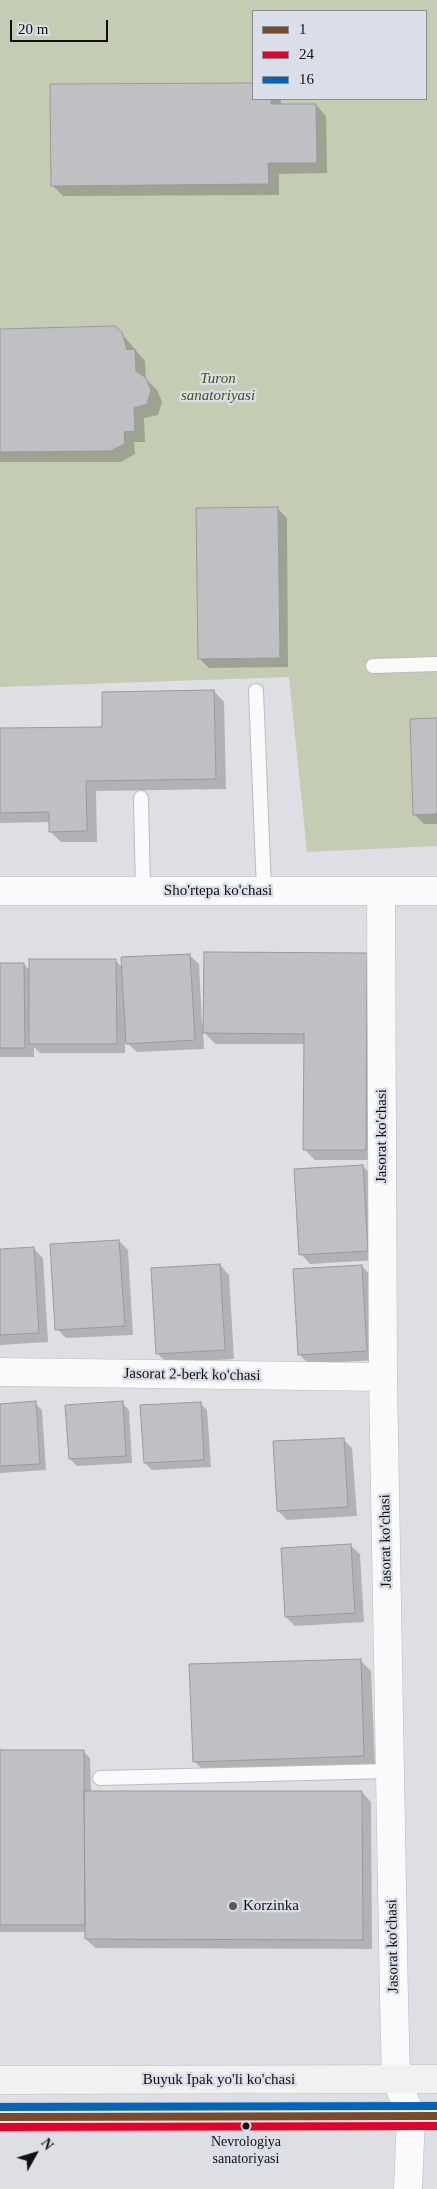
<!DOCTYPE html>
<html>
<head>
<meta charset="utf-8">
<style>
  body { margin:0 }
  #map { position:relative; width:437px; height:2189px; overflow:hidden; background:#dedfe4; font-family:Georgia,serif }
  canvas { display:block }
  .legend { position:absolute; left:252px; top:10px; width:175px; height:90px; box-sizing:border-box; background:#dadee8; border:1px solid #898c93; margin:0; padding:6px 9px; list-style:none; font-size:15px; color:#0f1114 }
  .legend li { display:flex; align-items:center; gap:10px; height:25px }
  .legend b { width:25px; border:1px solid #898c93 }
  .north { position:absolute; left:10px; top:2129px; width:50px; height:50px; -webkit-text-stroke:4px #dadee8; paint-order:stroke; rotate:51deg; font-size:14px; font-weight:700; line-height:20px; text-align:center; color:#0f1114 }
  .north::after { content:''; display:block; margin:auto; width:18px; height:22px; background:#0f1114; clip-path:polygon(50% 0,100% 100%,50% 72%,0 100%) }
  .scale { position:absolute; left:10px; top:20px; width:98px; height:22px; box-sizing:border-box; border:2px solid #0f1114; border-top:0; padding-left:6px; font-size:15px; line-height:18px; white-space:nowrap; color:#0f1114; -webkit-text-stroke:4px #dadee8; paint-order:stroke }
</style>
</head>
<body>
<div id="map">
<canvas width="437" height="2189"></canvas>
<ul class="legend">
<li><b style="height:6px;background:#7a4b2a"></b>1</li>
<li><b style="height:6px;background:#e4002b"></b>24</li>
<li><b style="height:6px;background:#0065bd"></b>16</li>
</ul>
<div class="north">N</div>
<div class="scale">20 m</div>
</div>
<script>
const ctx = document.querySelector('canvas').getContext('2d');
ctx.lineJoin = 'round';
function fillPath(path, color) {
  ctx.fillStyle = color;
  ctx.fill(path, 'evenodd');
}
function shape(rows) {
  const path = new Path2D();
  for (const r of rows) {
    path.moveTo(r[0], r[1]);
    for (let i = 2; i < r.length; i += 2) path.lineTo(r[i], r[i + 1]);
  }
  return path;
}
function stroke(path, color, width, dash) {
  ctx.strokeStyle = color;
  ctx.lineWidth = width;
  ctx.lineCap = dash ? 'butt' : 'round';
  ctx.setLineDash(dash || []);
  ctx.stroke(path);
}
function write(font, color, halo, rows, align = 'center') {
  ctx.font = font + ' Georgia,serif';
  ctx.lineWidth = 4.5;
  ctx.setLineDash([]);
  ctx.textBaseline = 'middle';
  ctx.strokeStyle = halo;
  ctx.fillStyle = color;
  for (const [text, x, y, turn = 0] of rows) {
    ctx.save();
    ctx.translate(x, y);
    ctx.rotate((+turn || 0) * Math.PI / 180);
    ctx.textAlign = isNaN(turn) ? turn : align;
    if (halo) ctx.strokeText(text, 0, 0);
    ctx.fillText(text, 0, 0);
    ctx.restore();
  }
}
fillPath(shape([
  [0,0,437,0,437,846,307,852,289,677,0,687],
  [253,11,426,11,426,99,253,99]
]), '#c4ccb4');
fillPath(shape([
  [253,84,253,99,281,99,281,105,316,105,326,116,327,173,279,174,279,195,63,196,52,185,51,86],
  [0,330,121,333,145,361,146,379,157,390,162,402,158,415,144,418,145,442,134,442,135,454,121,462,0,462],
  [278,509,287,518,288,667,209,668,199,658],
  [214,691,224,702,226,789,96,791,97,842,61,842,50,831,50,822,0,823,0,730,103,728],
  [437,719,437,824,424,824,415,815],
  [366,954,377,965,376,1160,315,1160,304,1149,305,1044,215,1044,203,1031,204,1049,137,1052,125,1041,125,1053,40,1053,34,1047,34,1057,0,1057,0,965,24,964,30,971,115,960,123,968,189,955,199,964,202,1023,205,1023],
  [363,1166,372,1176,377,1260,310,1264,301,1254],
  [119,1241,128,1250,133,1335,66,1338,57,1329],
  [34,1249,43,1258,48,1342,0,1345,0,1250],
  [220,1265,229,1275,234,1359,167,1363,157,1353],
  [362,1266,371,1276,376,1360,309,1364,299,1354],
  [35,1403,42,1410,46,1470,0,1473,0,1405],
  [122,1403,129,1410,132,1463,77,1466,70,1459],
  [200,1403,207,1410,211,1467,152,1470,145,1463],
  [343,1439,352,1448,357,1516,287,1520,278,1511],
  [350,1545,360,1554,364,1622,295,1626,286,1617],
  [360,1660,371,1671,375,1766,205,1772,194,1761],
  [0,1751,83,1751,90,1758,91,1792,362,1792,371,1802,372,1949,95,1948,86,1939,86,1932,0,1932]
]), '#0003');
const building = shape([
  [253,83,253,99,271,99,271,104,316,104,317,163,268,163,269,184,51,186,50,84,253,83],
  [115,326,122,332,127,350,135,349,136,371,146,378,151,390,147,404,134,408,135,431,124,432,125,444,110,451,0,452,0,329,115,326],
  [278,507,280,658,198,659,196,508,278,507],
  [214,690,216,779,86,781,87,831,49,832,49,812,0,813,0,728,102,727,102,692,214,690],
  [437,718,437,814,413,815,410,719,437,718],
  [204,952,367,953,366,1150,303,1150,304,1034,203,1033,204,952],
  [190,954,195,1040,126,1044,121,957,190,954],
  [29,959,116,959,117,1044,29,1044,29,959],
  [0,963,24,963,25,1048,0,1048,0,963],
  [363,1165,368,1251,299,1255,294,1169,363,1165],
  [119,1240,125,1326,55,1330,50,1244,119,1240],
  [34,1247,39,1333,0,1335,0,1249,34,1247],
  [220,1264,225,1350,156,1354,151,1268,220,1264],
  [362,1265,367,1351,298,1355,293,1269,362,1265],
  [36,1401,40,1464,0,1466,0,1404,36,1401],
  [123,1401,126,1456,69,1459,65,1405,123,1401],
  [201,1402,204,1460,144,1463,140,1405,201,1402],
  [344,1438,348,1507,277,1511,273,1441,344,1438],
  [351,1544,355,1613,285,1617,281,1548,351,1544],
  [361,1659,364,1756,193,1762,189,1664,361,1659],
  [0,1750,84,1750,85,1925,0,1925,0,1750],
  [84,1791,362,1791,363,1940,85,1939,84,1791]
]);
fillPath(building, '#bec0c4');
stroke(building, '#999a9e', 1);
const service = shape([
  [373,666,437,664],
  [256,691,264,890],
  [141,798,143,891],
  [100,1778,390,1771]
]);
const minor = shape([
  [0,891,437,891],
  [381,891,383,1377,394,1999,396,2079,411,2116,408,2189],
  [0,1372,383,1377]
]);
const secondary = shape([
  [0,2080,437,2079],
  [0,2117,437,2116]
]);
stroke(service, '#bbbcc0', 16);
stroke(minor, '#bbbcc0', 29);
stroke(secondary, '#bbbcc0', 29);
stroke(service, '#fafafb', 14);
stroke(minor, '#fafafb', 28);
stroke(secondary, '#f3f0f0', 28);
stroke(shape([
  [0,2117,437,2116]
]), '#7a4b2a', 8);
stroke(shape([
  [0,2127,437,2126]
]), '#e4002b', 8);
stroke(shape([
  [0,2107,437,2106]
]), '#0065bd', 8);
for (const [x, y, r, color] of [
  [233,1906,5,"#57595d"],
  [246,2126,4.5,"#0f1114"]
]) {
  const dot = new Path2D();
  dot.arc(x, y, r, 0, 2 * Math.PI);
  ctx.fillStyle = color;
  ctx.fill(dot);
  stroke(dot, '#dadee8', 2);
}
write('14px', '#0f1114', '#dadee8', [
  ["Nevrologiya",246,2142],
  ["sanatoriyasi",246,2159]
]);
write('italic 15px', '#455313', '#dadee8', [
  ["Turon",218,379],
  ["sanatoriyasi",218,396]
]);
write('15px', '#0f1114', '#dadee8', [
  ["Sho'rtepa ko'chasi",218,891],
  ["Jasorat ko'chasi",382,1136,-90],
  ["Jasorat 2-berk ko'chasi",192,1375,1],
  ["Jasorat ko'chasi",386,1541,-91],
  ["Jasorat ko'chasi",393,1946,-91],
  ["Buyuk Ipak yo'li ko'chasi",219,2080]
]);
write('15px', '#0f1114', '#dadee8', [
  ["Korzinka",243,1906]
], 'left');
</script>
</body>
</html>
